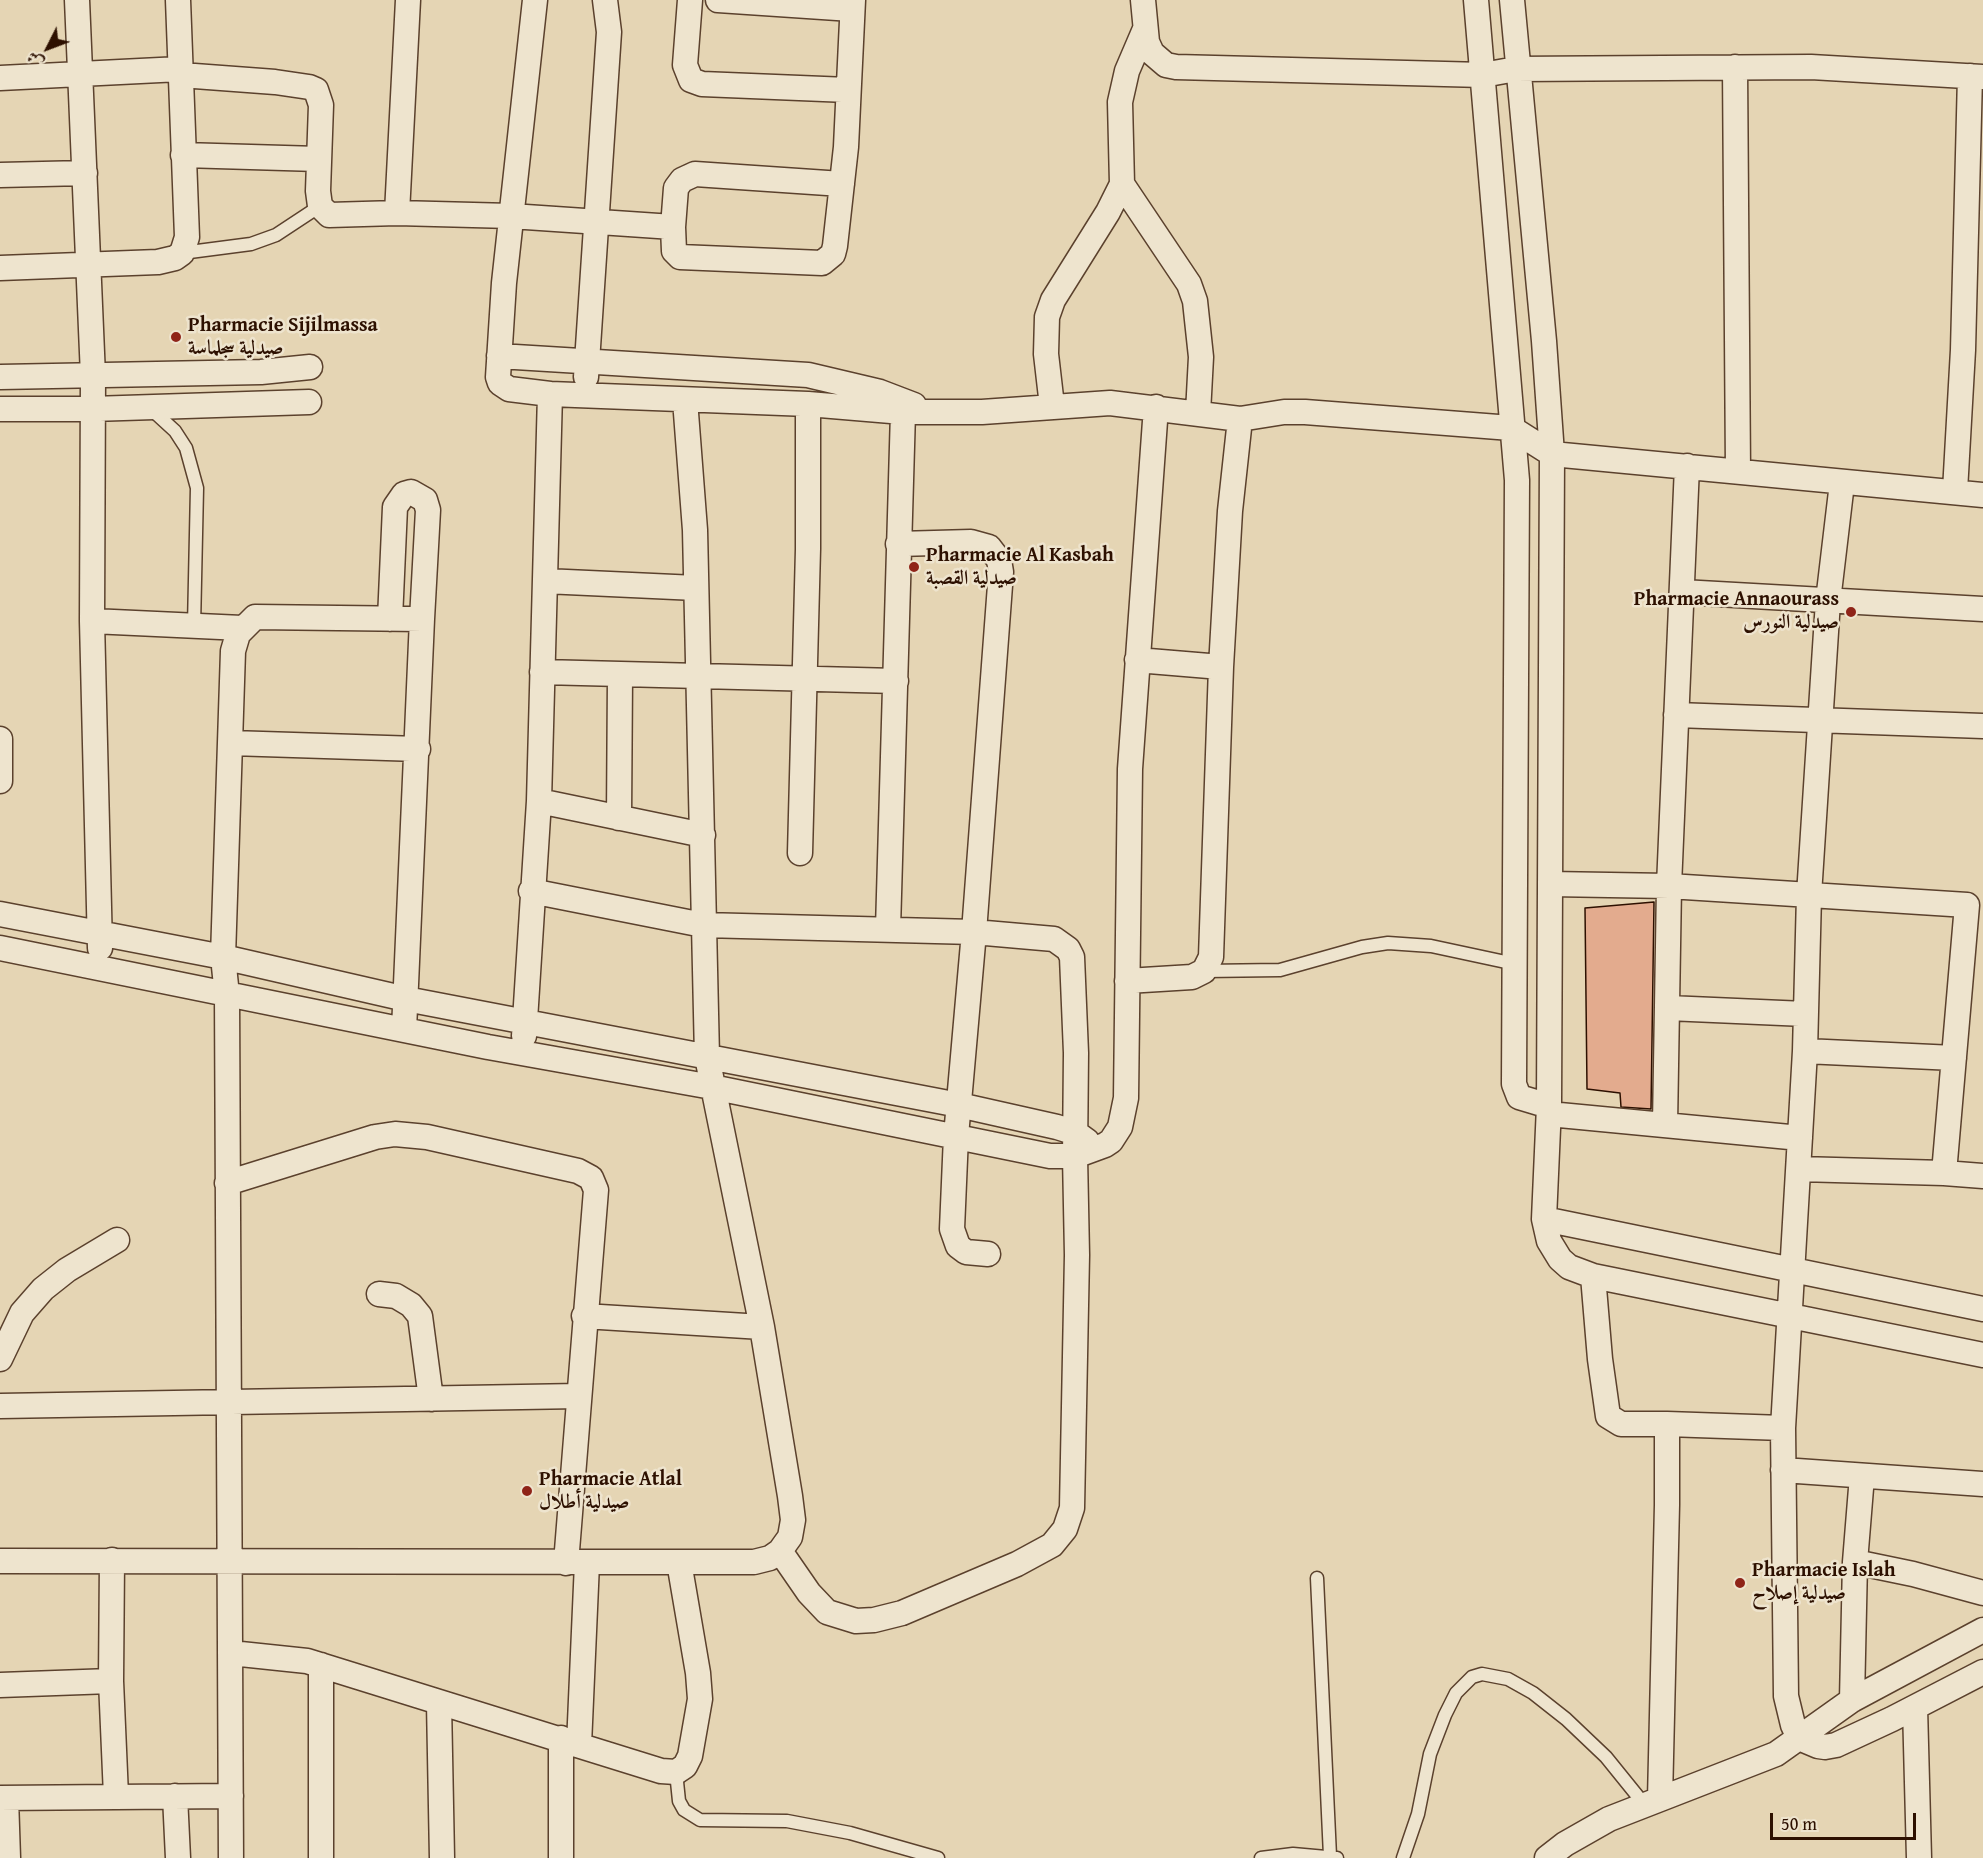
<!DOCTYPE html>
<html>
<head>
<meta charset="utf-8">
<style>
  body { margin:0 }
  #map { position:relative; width:1983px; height:1858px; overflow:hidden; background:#e5d5b4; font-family:"Gentium Book Plus",Amiri,serif }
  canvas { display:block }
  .north { position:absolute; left:18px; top:18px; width:60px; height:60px; -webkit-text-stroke:4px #eee4ce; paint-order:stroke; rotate:228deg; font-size:16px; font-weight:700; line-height:24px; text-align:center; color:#2d1000 }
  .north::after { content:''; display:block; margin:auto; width:21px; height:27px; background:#2d1000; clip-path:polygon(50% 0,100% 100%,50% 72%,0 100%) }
  .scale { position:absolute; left:1770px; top:1813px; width:146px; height:27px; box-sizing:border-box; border:3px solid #2d1000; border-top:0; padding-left:8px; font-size:18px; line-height:21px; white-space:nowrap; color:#2d1000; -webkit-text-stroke:4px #eee4ce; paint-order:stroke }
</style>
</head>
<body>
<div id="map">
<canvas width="1983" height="1858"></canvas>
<div class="north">ش</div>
<div class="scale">50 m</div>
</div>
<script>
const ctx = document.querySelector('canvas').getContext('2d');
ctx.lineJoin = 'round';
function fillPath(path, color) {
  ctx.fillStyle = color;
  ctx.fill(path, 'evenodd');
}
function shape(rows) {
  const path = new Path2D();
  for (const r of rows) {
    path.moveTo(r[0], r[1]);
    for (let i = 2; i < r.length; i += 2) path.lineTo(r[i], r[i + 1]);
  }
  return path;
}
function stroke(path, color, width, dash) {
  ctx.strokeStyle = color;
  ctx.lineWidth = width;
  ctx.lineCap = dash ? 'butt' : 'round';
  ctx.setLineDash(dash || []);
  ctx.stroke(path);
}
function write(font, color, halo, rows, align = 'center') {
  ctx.font = font + ' "Gentium Book Plus",Amiri,serif';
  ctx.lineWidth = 5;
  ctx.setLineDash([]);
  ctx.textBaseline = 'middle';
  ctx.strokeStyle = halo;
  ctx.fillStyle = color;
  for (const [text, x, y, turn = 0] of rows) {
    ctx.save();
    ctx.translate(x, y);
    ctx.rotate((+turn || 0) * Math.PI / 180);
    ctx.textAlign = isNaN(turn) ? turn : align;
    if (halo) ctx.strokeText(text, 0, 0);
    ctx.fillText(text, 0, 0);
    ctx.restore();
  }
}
const building = shape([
  [1654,902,1651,1109,1621,1107,1620,1093,1587,1089,1585,908,1654,902]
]);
fillPath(building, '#e3ab8e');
stroke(building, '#2d1000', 1.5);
const service = shape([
  [182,253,251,244,276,235,320,206],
  [151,409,175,431,186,448,197,488,194,626],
  [1204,971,1280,970,1362,947,1388,943,1431,946,1515,964],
  [1317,1578,1330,1856],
  [676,1772,679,1801,684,1810,700,1820,787,1821,850,1833,938,1858],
  [1261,1858,1293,1854,1337,1858],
  [1403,1858,1418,1814,1430,1754,1445,1715,1456,1693,1472,1677,1482,1674,1508,1679,1533,1693,1566,1719,1606,1757,1644,1804]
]);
const minor = shape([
  [77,0,93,376,92,621,100,948],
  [690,0,685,65,691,80,702,84,848,90],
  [718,0,852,9],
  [1143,0,1147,42,1152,53,1166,65,1176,67,1483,75,1516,69,1811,67,1983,77],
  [1476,0,1517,480,1514,1084,1519,1097,1549,1106],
  [1512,0,1544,341,1552,454,1549,1106,1544,1219,1549,1241,1560,1259,1569,1267,1593,1276,1983,1355],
  [1735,67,1738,471],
  [181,75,275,82,309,87,316,90,321,105,318,191,320,206,329,215,397,213,511,216,673,227,674,251,680,257,822,263,833,254,835,246,846,147,853,0],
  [0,78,180,69],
  [183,155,318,159],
  [0,175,85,173],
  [1122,184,1189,284,1195,301,1201,357,1198,413],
  [397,213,408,0],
  [673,227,676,188,682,180,695,174,842,184],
  [0,268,158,262,175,258,182,253,187,237,178,0],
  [499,356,808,375,880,392,914,405],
  [0,377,261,372,310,367],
  [586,377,609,32,605,0],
  [550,394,808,404,903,412,982,412,1110,403,1240,419],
  [1052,406,1046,354,1047,317,1053,300,1108,212,1122,184,1120,102,1127,71,1145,29],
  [0,409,92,409,309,402],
  [1842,483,1828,601,1809,895,1805,1051,1783,1428,1786,1696,1793,1725,1799,1738,1818,1746,1825,1747,1836,1745,1892,1719,1983,1672],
  [1955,491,1963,350,1970,76],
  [545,581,696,588],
  [1682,592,1983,609],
  [390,619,395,507,404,494,411,492,425,500,428,510,422,619],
  [92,621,242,628],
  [1137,660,1221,667],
  [542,672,896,681],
  [1676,715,1983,726],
  [0,739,0,781],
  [231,743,418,749],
  [539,801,703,835],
  [619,818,620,676],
  [800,853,808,549,808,404],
  [1550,884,1669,886,1967,905,1944,1173,1799,1169],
  [531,891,703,925,974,932,956,1136,952,1229,958,1246,966,1252,988,1254],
  [0,914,223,957,406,999,959,1105,1057,1127,1076,1133,1087,1141],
  [888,929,903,412],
  [0,948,488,1047,712,1087,1050,1156,1075,1156,1105,1145,1111,1141,1120,1127,1126,1098,1130,769,1156,407],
  [1127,981,1192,977,1204,971,1211,957,1221,667,1230,511,1240,419,1284,412,1305,412,1511,428,1552,454,1983,495],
  [1668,1008,1805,1014],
  [524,1036,539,801,550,394,509,389,500,383,498,377,504,283,535,0],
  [1805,1051,1954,1058],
  [1549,1114,1800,1138],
  [1665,1125,1669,886,1687,466],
  [1944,1173,1983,1176],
  [227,1183,375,1137,395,1134,427,1137,578,1171,591,1178,596,1190,566,1563],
  [1544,1219,1983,1309],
  [1593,1276,1600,1359,1608,1416,1621,1424,1667,1424],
  [379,1294,396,1296,411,1305,420,1316,431,1399],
  [584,1316,762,1327],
  [0,1359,22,1313,43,1289,67,1270,117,1240],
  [0,1406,579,1396],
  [1783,1470,1983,1484],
  [780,1551,809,1593,827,1612,856,1621,874,1620,902,1613,1017,1564,1052,1545,1065,1529,1072,1508,1077,1255,1075,1156,1076,1053,1072,957,1068,949,1054,939,974,932,1001,572,999,560,989,547,971,542,898,544],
  [112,1560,111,1681,116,1796],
  [0,1561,754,1562,770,1558,780,1551,790,1537,793,1520,790,1496,762,1327,707,1057,695,530,685,400],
  [1855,1562,1862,1476],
  [231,1653,307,1661,661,1771,676,1772,685,1766,690,1756,700,1699,698,1673,679,1562],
  [321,1665,321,1858],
  [0,1685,111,1681],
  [1852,1700,1855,1562,1913,1574,1983,1593],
  [439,1703,442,1858],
  [1915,1707,1919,1858],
  [561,1738,561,1858],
  [579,1745,587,1563],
  [175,1796,178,1858],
  [0,1798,231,1796],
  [6,1798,8,1858],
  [1660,1799,1667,1505,1667,1424,1783,1428],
  [231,1858,227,995,223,957,233,651,238,634,255,617,422,619,404,1030],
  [1547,1858,1565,1844,1609,1819,1776,1754,1852,1700,1983,1630]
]);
stroke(service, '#5b412d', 15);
stroke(minor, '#5b412d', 27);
stroke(service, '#eee4ce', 12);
stroke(minor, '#eee4ce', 24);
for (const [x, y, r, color] of [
  [176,337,6,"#8f2418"],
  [914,567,6,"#8f2418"],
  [1851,612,6,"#8f2418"],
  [527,1491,6,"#8f2418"],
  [1740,1583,6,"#8f2418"]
]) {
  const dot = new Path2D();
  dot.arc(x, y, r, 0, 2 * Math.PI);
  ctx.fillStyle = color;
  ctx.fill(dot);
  stroke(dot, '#eee4ce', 2);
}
write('bold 20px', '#2d1000', '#eee4ce', [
  ["Pharmacie Sijilmassa",188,326],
  ["صيدلية سجلماسة",188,349],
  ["Pharmacie Al Kasbah",926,556],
  ["صيدلية القصبة",926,579],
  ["Pharmacie Annaourass",1839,600,"right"],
  ["صيدلية النورس",1839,623,"right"],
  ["Pharmacie Atlal",539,1480],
  ["صيدلية أطلال",539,1503],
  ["Pharmacie Islah",1752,1571],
  ["صيدلية إصلاح",1752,1594]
], 'left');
</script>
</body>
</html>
